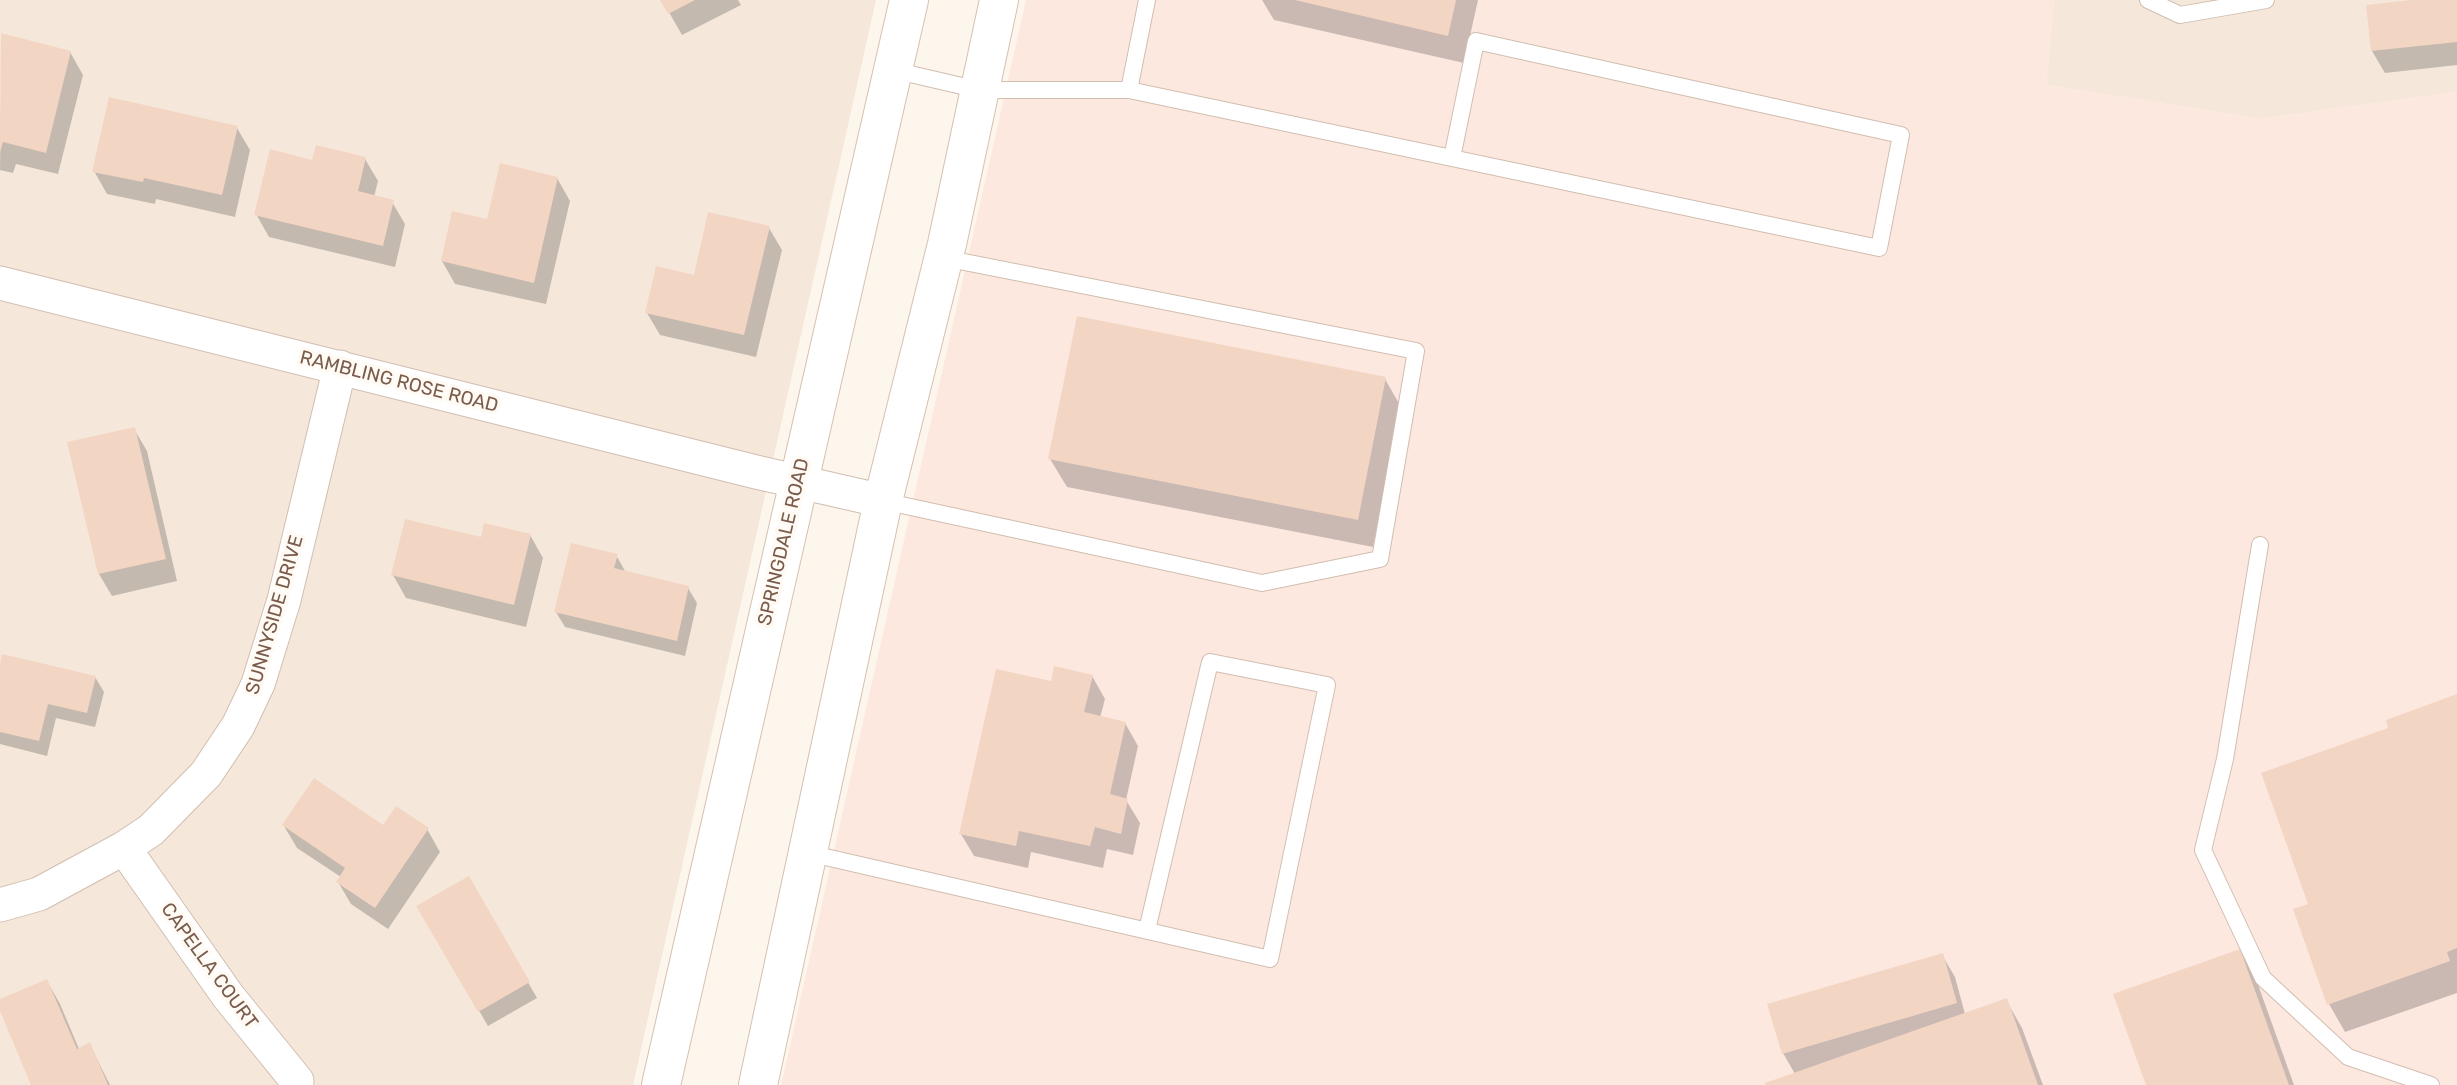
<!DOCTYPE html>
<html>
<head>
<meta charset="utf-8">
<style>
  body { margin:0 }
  canvas { display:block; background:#fdf6ec }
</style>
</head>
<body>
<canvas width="2457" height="1085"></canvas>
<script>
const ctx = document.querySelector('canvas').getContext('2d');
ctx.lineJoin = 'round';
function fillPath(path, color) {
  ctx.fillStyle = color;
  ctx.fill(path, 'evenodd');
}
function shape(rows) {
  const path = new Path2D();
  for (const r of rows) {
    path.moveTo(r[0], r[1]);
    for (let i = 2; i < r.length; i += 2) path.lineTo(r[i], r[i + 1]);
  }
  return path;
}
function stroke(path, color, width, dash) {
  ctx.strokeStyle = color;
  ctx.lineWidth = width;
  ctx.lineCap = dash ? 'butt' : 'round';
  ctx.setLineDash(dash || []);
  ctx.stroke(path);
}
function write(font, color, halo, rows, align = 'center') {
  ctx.font = font + ' Rubik,sans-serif';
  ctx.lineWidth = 7;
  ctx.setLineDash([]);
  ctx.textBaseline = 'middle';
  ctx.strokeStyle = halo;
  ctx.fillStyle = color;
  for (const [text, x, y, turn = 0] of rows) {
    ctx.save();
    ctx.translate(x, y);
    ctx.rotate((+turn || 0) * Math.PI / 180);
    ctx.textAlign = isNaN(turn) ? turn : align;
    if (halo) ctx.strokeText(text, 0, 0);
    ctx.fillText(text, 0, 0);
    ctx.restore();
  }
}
fillPath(shape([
  [0,0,876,0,633,1085,0,1085],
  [2054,0,2457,0,2457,92,2260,119,2046,85]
]), '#f5e8da');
fillPath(shape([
  [1026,0,2054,0,2046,85,2260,119,2457,92,2457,1085,781,1085]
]), '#fde8e0');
fillPath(shape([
  [662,0,738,0,741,5,682,35],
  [1262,0,1478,0,1464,63,1274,20],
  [2428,0,2457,0,2457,65,2385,73,2372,51],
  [2,36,70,52,83,75,58,174,16,164,13,173,0,170],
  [237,128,250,150,235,217,156,199,155,204,107,194,94,171],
  [365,159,378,181,374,197,392,202,405,224,395,267,269,237,256,214],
  [557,178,570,201,546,304,455,284,442,261,489,221],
  [769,228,782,250,756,357,660,335,647,313,695,277],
  [1385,379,1401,407,1373,547,1067,487,1050,459],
  [134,429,147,451,177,581,112,596,99,574],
  [530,535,543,558,526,627,406,598,393,575,482,539],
  [616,555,625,571,688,588,697,603,685,656,565,627,556,612],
  [0,671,95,677,104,692,95,727,56,718,47,756,0,744],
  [1092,676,1105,699,1100,718,1125,723,1138,746,1126,800,1140,823,1133,855,1107,849,1103,868,1031,852,1028,868,974,856,961,834,1052,683],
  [2457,696,2457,993,2345,1032,2329,1004,2310,905,2390,729],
  [284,826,427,829,440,852,388,929,351,904,338,882,341,877,297,848],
  [468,878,537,998,488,1026,418,906],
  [2240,951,2256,979,2294,1085,2147,1085],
  [1942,955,1955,977,1965,1014,2006,1000,2022,1028,2043,1085,1768,1085,1795,1074,1783,1053],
  [47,981,60,1004,79,1049,90,1045,110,1085,33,1085,0,1006,0,1001]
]), '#0003');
fillPath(shape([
  [660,0,695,0,668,14],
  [1295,0,1456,0,1448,36],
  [2411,0,2457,0,2457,42,2371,51,2366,5],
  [1,33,71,51,46,153,3,142,0,152],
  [109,97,238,126,222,195,144,178,143,182,92,172],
  [316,145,366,157,358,191,394,200,383,246,254,215,270,149,312,160],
  [500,163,558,177,534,283,441,261,452,211,487,219],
  [708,212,770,226,744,335,645,313,656,266,694,275],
  [1077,316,1386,377,1358,520,1048,459],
  [135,427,166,559,98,574,67,442],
  [405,519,481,537,484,523,531,534,514,605,391,575],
  [571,543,618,554,614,568,689,586,677,641,554,612],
  [2,654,96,676,87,713,48,704,39,741,0,732,0,664],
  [1054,666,1093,675,1084,712,1126,722,1110,794,1128,799,1121,834,1095,827,1090,846,1019,831,1016,846,959,834,996,669,1051,681],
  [2457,694,2457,948,2447,952,2450,961,2327,1005,2293,909,2308,904,2261,773,2388,728,2386,720],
  [314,778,383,825,396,806,429,828,375,908,336,882,345,868,282,825],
  [469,876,530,982,478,1012,416,906],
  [2240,949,2289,1085,2146,1085,2113,994],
  [1943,953,1957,1003,1782,1054,1767,1004],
  [47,979,77,1049,90,1042,108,1085,31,1085,0,1011,0,999],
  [2007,998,2038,1085,1766,1085,1765,1083]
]), '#f3d5c3');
const lane = shape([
  [1147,0,1129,90,1879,248,1901,135,1476,41,1452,158],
  [2148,0,2180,15,2266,0],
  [893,70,979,90,1129,90],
  [883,501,1262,583,1380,559,1416,351,944,258],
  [2260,545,2225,759,2203,850,2263,978,2348,1057,2431,1085],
  [808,853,1270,959,1327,685,1210,662,1147,930]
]);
const street = shape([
  [0,283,756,472,883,501],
  [124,848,228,996,297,1081],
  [0,905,39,894,124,848,151,830,206,774,238,726,258,684,284,600,340,367]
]);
const secondary = shape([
  [661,1085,909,0],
  [758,1085,883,501,947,244,999,0]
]);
stroke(lane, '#d1beb0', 18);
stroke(street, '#d1beb0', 35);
stroke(secondary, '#d6c0b0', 40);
stroke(lane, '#fff', 16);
stroke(street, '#fff', 33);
stroke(secondary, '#fff', 38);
write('19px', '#7a5c4d', '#fffaf3', [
  ["RAMBLING ROSE ROAD",399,382,14],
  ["SPRINGDALE ROAD",784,542,-77],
  ["SUNNYSIDE DRIVE",275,615,-74],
  ["CAPELLA COURT",209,966,54]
]);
</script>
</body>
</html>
